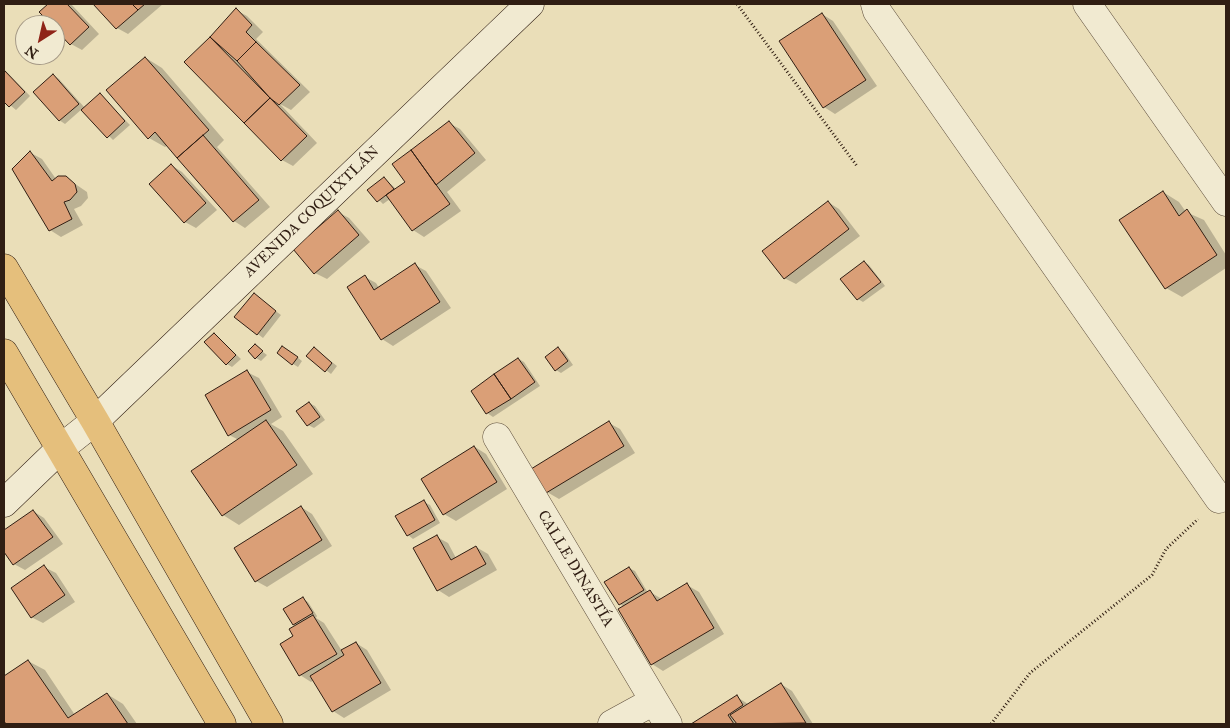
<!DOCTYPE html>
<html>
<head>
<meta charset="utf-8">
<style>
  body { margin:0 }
  #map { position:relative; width:1230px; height:728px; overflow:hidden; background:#eadeb8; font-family:"IM FELL Great Primer",serif }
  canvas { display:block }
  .frame { position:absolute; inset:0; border:5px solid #301e13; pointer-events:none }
  .north { position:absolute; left:15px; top:15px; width:50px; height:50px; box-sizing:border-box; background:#f1ead1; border:1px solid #a49885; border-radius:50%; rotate:215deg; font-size:14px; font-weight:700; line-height:20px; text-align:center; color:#301e13 }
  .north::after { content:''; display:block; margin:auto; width:18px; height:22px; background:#8f2418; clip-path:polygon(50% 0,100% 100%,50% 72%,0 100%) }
</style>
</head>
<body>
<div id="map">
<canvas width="1230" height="728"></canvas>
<div class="frame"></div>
<div class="north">N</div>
</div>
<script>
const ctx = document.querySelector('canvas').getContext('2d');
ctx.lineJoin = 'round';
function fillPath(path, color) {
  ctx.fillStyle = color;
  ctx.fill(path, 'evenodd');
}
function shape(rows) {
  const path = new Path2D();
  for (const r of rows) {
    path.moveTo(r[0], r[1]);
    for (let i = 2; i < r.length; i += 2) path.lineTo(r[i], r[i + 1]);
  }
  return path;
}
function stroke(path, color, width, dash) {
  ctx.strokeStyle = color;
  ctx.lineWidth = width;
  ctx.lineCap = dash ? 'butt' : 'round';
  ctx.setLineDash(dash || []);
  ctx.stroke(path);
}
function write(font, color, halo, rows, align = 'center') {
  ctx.font = font + ' "IM FELL Great Primer",serif';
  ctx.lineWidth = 4;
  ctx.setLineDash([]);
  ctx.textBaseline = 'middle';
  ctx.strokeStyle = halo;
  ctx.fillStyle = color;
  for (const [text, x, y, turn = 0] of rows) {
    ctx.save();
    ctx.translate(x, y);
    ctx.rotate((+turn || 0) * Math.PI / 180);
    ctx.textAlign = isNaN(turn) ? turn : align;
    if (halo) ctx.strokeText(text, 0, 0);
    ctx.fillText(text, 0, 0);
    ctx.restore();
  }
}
fillPath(shape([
  [50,4,71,4,99,34,82,50,71,44,41,12],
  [95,4,163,4,128,34,117,28],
  [236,10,247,16,263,32,256,39,310,92,291,110,280,104,317,143,293,166,282,160,186,62],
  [822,14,833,21,877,86,835,114,824,107],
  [146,58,162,68,224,140,217,147,270,207,245,228,234,221,168,145,165,147,149,138],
  [4,69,30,96,16,110,4,100],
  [53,75,59,79,85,108,100,95,130,125,113,140,82,109,65,124,59,120],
  [449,123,460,129,486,160,447,192,461,211,424,237,413,230,390,199,383,204,369,190,384,178,396,189,406,182],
  [31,153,42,159,56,179,65,177,87,192,88,198,81,206,74,209,83,225,61,237,50,230],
  [171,165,182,172,217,210,196,228,185,222],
  [1163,192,1179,202,1186,212,1204,220,1226,255,1226,268,1182,297,1166,288],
  [828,202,839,209,860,236,796,284,784,278],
  [338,212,349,218,370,242,327,279,315,273],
  [864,262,869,265,885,286,863,302,858,299],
  [415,265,426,271,451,308,393,346,382,339,365,277,376,283,379,288],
  [254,295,281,315,263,338,236,317],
  [214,334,241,359,232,367,227,364],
  [255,346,267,355,261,361,256,358],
  [314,348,337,366,331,374,326,370],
  [558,349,564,352,573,365,561,373,556,370],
  [288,350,302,361,298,367,293,364],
  [519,359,524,362,540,386,493,417,487,413,473,391],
  [247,372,259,378,282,417,271,424,283,431,313,474,239,525,223,515,239,440,229,435],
  [309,403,315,406,325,420,314,428,308,425,298,412],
  [609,423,620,429,635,453,559,499,547,492],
  [475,447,486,454,507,489,456,521,444,514],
  [424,502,430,505,440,523,413,539,408,535],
  [301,507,312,514,332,546,267,587,256,581],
  [33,511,44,518,63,544,25,570,14,564,4,550,4,532],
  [437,537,448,543,456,558,476,547,488,554,497,570,449,597,438,590],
  [44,567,56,573,75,602,43,623,31,617],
  [629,568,635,571,648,593,650,592,662,599,687,585,699,592,724,634,663,671,652,664,624,607,620,604,606,582],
  [303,599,308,602,317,616,316,618,324,623,342,651,356,643,367,650,391,690,344,718,333,711,314,680,311,682,300,675,294,636,296,626,293,624],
  [28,661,45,670,75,715,107,694,123,704,137,724,7,724,4,719,4,678],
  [781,684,792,691,813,724,694,724,737,697,748,704]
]), '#0003');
const building = shape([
  [48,4,67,4,89,27,70,45,55,29,55,25,52,25,39,12,48,4],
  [93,4,132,4,138,10,116,29,93,4],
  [132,4,145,4,138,10,132,4],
  [236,8,252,25,246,32,256,42,237,61,210,37,236,8],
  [822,13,866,80,823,108,779,41,822,13],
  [210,37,270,98,244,123,184,62,210,37],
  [256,42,300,85,279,105,270,98,237,61,256,42],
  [145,57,209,130,177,158,155,132,148,139,106,90,145,57],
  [4,70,25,92,9,107,4,102,4,70],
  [53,74,79,104,59,121,33,92,53,74],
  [100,93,125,121,107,138,81,110,100,93],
  [270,98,307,136,281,161,244,123,270,98],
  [449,121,475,153,436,185,411,150,449,121],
  [203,135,259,200,233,222,177,158,203,135],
  [411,150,450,204,412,231,386,195,405,182,392,164,411,150],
  [30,151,52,181,58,176,66,176,75,184,77,192,70,200,64,202,72,219,49,231,12,169,30,151],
  [171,164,206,203,184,223,149,184,171,164],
  [384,177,394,189,377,202,367,190,384,177],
  [1163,191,1179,216,1187,209,1217,255,1165,289,1119,220,1163,191],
  [828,201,849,229,784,279,762,251,828,201],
  [338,210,359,235,314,274,293,249,338,210],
  [864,261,881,282,857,300,840,279,864,261],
  [415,263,440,302,381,340,347,287,365,275,374,290,415,263],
  [254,293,276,311,257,335,234,317,254,293],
  [214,333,236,355,226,365,204,342,214,333],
  [255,344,263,351,255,359,248,351,255,344],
  [282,346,298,357,292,365,277,353,282,346],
  [314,347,332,363,325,372,306,356,314,347],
  [558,347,568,361,555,371,545,357,558,347],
  [518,358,535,382,511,399,494,374,518,358],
  [247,370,271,410,228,436,205,395,247,370],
  [494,374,511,399,486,414,471,391,494,374],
  [309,402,320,417,307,426,296,411,309,402],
  [266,420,297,465,222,516,191,471,266,420],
  [609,421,624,446,546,493,531,469,609,421],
  [474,446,497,482,443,515,421,479,474,446],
  [424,500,435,520,407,536,395,516,424,500],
  [301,506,322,540,255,582,234,548,301,506],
  [33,510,53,537,13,565,4,552,4,530,33,510],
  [437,535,451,560,476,546,486,564,437,591,413,548,437,535],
  [44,565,65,595,31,618,11,588,44,565],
  [629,567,644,590,619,605,604,582,629,567],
  [687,583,714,628,651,665,618,609,650,590,657,601,687,583],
  [303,597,313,613,293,625,283,609,303,597],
  [313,615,337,654,299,676,280,644,293,636,289,629,313,615],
  [356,642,381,683,332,712,310,676,344,655,341,650,356,642],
  [28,660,68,718,107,693,128,724,6,724,4,721,4,676,28,660],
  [781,683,806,723,737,724,730,715,781,683],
  [737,695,743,705,728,715,734,724,691,724,737,695]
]);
fillPath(building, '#da9f77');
stroke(building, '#301e13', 1);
const street = shape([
  [875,4,877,11,1219,499],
  [1087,4,1226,202],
  [497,437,668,724],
  [612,724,654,701]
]);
const secondary = shape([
  [4,503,61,448,95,421,530,4]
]);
const primary = shape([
  [4,268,95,421,269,724],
  [4,353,222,724]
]);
stroke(street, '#5e4e3c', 29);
stroke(secondary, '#301e13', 29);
stroke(primary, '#301e13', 29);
stroke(shape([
  [737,4,857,166],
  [991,724,1030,673,1152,575,1166,549,1198,519]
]), '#301e13', 3, [1, 2.5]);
stroke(street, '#f1ead1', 28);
stroke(secondary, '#f1ead1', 28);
stroke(primary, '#e5bf7c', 28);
write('15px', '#301e13', '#f1ead1', [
  ["AVENIDA COQUIXTLÁN",312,212,-44],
  ["CALLE DINASTÍA",575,569,59]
]);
</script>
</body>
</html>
